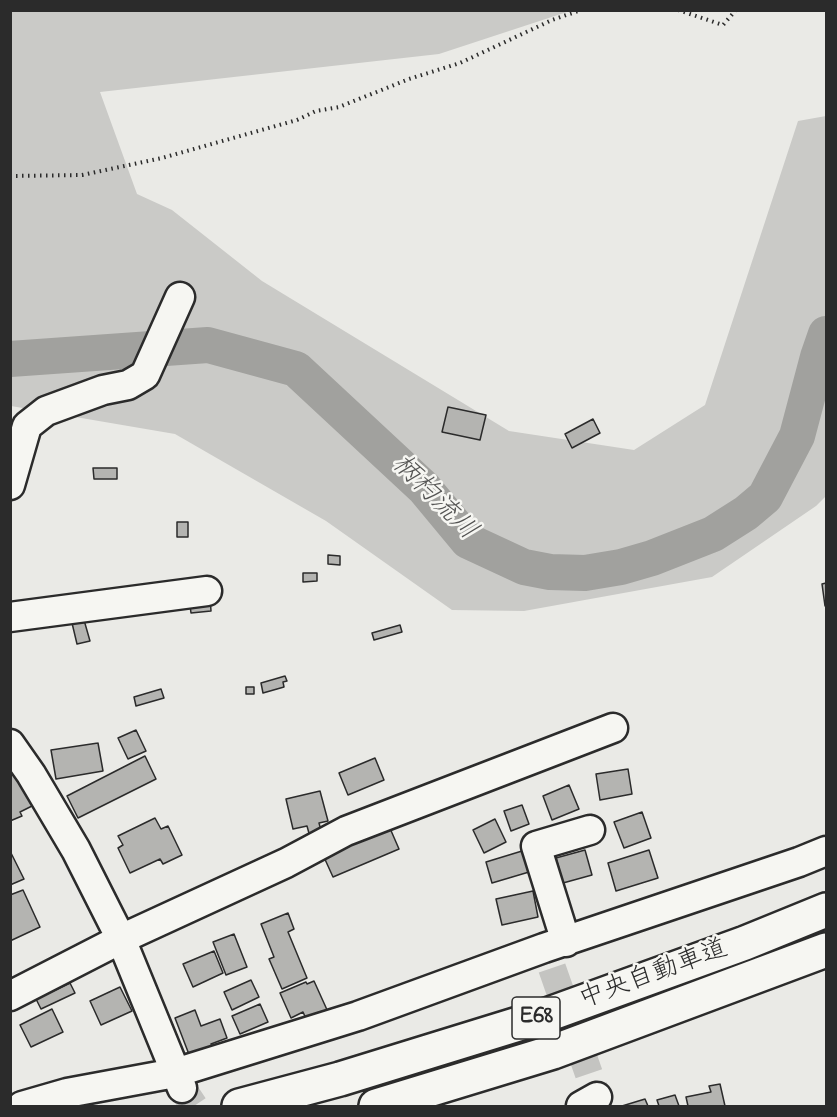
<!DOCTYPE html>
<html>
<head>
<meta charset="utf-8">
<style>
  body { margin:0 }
  #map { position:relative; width:837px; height:1117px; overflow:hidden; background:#eaeae6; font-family:"Indie Flower",sans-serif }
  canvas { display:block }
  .frame { position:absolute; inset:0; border:12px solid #2b2b2b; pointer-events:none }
</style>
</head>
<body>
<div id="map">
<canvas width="837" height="1117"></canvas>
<div class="frame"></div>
</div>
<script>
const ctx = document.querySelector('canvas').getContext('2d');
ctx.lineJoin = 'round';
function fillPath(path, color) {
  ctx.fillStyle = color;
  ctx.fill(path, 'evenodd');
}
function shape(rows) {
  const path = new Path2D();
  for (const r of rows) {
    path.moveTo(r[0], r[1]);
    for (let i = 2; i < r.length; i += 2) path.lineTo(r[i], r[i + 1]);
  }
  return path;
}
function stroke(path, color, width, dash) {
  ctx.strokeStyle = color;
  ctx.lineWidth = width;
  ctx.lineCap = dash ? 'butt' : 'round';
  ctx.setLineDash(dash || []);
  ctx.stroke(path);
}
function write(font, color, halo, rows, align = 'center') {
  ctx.font = font + ' "Indie Flower","Klee One",sans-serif';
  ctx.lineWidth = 5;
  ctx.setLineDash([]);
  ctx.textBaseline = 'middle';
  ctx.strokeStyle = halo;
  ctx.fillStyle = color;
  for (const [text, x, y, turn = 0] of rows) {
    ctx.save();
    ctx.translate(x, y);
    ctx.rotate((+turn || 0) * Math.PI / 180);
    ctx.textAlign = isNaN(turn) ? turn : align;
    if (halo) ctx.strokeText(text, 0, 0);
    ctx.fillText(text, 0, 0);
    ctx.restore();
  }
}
fillPath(shape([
  [10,11,570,11,439,54,100,92,137,194,172,210,262,281,509,431,634,450,705,405,798,121,826,116,826,496,816,506,712,577,524,611,452,610,326,521,175,434,11,406]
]), '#cacac7');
stroke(shape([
  [10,359,208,345,296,369,424,488,468,541,524,567,550,572,585,573,621,567,652,558,713,534,746,513,765,497,797,436,818,357,826,334]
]), '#a1a19e', 36);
const building = shape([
  [448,407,486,415,480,440,442,432,448,407],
  [593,419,600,433,572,448,565,434,593,419],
  [93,468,117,468,117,479,94,479,93,468],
  [177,522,188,522,188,537,177,537,177,522],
  [328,555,340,556,340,565,328,564,328,555],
  [303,573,317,573,317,581,303,582,303,573],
  [826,583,826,606,825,606,822,584,826,583],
  [210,596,211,611,191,613,189,598,210,596],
  [84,620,90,641,77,644,72,623,84,620],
  [400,625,402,632,374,640,372,633,400,625],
  [285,676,287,681,283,682,284,687,263,693,261,683,285,676],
  [246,687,254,687,254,694,246,694,246,687],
  [161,689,164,698,136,706,134,697,161,689],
  [136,730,146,751,128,759,118,738,136,730],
  [98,743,103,771,56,779,51,750,98,743],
  [145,756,156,779,78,818,67,796,145,756],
  [375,758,384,780,348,795,339,773,375,758],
  [16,768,34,805,20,812,22,816,10,821,10,771,16,768],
  [628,769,632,794,600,800,596,774,628,769],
  [569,785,579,809,552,820,543,796,569,785],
  [320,791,328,821,319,823,322,834,310,837,307,826,293,829,286,799,320,791],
  [522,805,529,824,511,831,504,811,522,805],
  [642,812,651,838,624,848,614,822,642,812],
  [155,818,161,829,168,826,182,855,163,864,160,859,130,873,118,848,123,845,118,836,155,818],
  [495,819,506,842,484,853,473,830,495,819],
  [389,826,399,849,333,877,323,855,389,826],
  [585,850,592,875,563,883,556,858,585,850],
  [649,850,658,878,616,891,608,863,649,850],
  [10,851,24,879,10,885,10,851],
  [522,851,529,872,492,883,486,862,522,851],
  [23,890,40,927,10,941,10,895,23,890],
  [533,891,538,917,502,925,496,899,533,891],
  [288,913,294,929,288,932,307,978,282,989,269,959,274,957,261,924,288,913],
  [234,934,247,967,226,975,213,942,234,934],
  [214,951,223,973,193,987,183,964,214,951],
  [251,980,259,997,232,1010,224,992,251,980],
  [314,981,328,1012,307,1021,303,1012,291,1018,280,993,306,982,307,984,314,981],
  [70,983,75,993,41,1009,36,999,70,983],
  [120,987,132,1011,101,1025,90,1001,120,987],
  [260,1004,268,1022,240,1034,232,1016,260,1004],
  [52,1009,63,1032,31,1047,20,1025,52,1009],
  [195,1010,201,1026,220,1019,227,1038,211,1044,213,1048,190,1057,175,1018,195,1010],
  [720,1084,725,1106,688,1106,686,1097,711,1092,709,1086,720,1084],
  [675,1095,679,1106,659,1106,657,1100,675,1095],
  [645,1099,648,1106,622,1106,645,1099]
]);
fillPath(building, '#b4b4b1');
stroke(building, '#2b2b2b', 1.5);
stroke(shape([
  [552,968,597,1097],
  [182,1088,194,1106]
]), '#c4c4c1', 28, [28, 14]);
const minor = shape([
  [10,485,27,426,46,411,103,390,128,385,145,375,180,297],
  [10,617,207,591],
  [10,744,31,774,76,850,121,939,182,1088],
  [566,942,536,846,590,830],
  [10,996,121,939,286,863,346,831,613,728],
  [22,1106,67,1093,175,1073,358,1016,544,948,799,862,826,851],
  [581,1106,597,1097]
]);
const highway = shape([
  [239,1106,340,1079,541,1017,745,943,826,910],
  [376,1106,553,1052,826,950]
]);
stroke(minor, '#2b2b2b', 33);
stroke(highway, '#2b2b2b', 38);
stroke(shape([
  [678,10,723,25,736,10],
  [10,176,82,175,162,158,297,120,316,111,339,107,409,79,460,63,552,20,581,10]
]), '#2b2b2b', 4, [1.5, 4.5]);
stroke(minor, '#f6f6f2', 28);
stroke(highway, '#f6f6f2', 33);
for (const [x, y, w] of [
  [536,1018,48]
]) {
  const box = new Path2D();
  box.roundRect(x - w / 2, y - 21, w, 42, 4.5);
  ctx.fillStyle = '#f6f6f2';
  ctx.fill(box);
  stroke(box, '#2b2b2b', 1.5);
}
write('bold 24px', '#2b2b2b', null, [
  ["E68",536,1018]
]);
write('26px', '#2b2b2b', '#f6f6f2', [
  ["中央自動車道",654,976,-20]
]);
write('italic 27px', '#545453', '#f6f6f2', [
  ["柄杓流川",433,499,45]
]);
</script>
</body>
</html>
